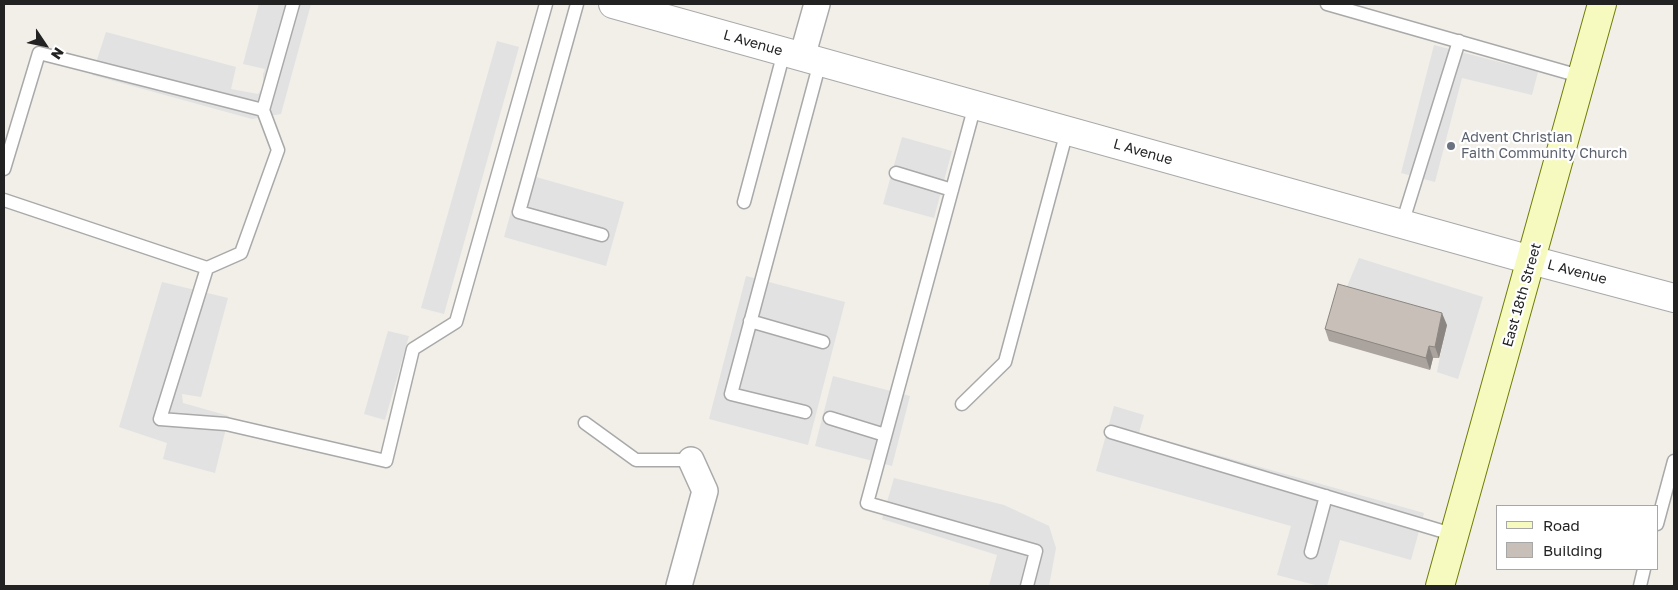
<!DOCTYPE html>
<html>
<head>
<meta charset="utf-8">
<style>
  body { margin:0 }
  #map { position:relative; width:1678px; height:590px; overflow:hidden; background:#f2efe9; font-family:"Golos Text",sans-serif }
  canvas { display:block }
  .frame { position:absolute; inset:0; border:5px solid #222; pointer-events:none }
  .legend { position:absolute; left:1496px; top:505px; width:162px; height:65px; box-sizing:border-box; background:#fff; border:1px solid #a7a7a7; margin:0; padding:6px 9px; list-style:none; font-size:15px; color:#222 }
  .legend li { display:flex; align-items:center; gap:10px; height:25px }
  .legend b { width:25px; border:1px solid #a7a7a7 }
  .north { position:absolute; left:20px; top:20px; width:50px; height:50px; -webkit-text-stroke:4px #fff; paint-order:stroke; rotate:124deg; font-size:14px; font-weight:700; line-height:20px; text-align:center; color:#222 }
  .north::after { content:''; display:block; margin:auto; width:18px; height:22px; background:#222; clip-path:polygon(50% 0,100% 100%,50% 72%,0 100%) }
</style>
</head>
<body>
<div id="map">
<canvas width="1678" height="590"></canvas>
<div class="frame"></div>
<ul class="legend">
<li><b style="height:6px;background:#f7fabf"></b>Road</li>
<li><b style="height:14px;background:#c7bfb8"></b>Building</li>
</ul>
<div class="north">N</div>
</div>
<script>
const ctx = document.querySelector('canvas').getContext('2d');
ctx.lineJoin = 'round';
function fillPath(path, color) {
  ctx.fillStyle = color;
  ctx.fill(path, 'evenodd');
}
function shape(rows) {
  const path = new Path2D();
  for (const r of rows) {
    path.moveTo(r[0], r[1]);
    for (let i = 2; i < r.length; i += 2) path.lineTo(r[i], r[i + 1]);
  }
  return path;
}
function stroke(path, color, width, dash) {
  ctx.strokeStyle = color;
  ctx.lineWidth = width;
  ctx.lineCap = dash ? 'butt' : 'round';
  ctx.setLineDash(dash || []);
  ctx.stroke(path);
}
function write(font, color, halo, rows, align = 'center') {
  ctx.font = font + ' "Golos Text",sans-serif';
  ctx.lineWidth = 4.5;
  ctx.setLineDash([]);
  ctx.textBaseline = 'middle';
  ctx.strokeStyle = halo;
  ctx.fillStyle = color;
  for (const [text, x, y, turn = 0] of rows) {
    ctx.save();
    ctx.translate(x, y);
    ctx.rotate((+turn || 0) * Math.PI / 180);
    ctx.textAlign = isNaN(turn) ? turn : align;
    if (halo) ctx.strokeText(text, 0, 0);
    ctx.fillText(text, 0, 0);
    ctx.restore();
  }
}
fillPath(shape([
  [259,4,311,4,281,114,252,119,92,75,106,32,236,67,231,89,258,94,263,87,263,74,265,69,243,64],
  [497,41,519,47,444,314,421,308],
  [1434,45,1538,72,1532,95,1462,78,1435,182,1401,173],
  [902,137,952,151,934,218,883,204],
  [522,173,624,202,606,266,504,237],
  [1359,258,1483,297,1458,379,1437,372,1446,325,1343,296],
  [746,276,845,302,808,445,709,419],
  [162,282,228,298,201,397,182,394,183,403,229,416,215,473,163,459,167,443,119,427],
  [388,331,409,336,385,420,364,414],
  [833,376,910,396,892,466,815,446],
  [1114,406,1144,415,1139,433,1424,513,1411,560,1340,540,1327,586,1319,586,1277,575,1291,526,1096,471],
  [894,478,1004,505,1049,526,1056,548,1049,586,989,586,997,555,882,519]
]), '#e2e2e2');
const service = shape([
  [577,4,519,212,602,235],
  [1327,4,1583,77],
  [975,105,867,503,1036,551,1027,586],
  [4,169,39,53,263,110,293,4],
  [896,173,952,190],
  [4,200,207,268,160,419,226,424,386,461,413,349,456,322,546,4],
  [744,202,784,52],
  [1402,224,1459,41],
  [207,268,241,253,278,150,263,110],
  [750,321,823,342],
  [962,404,1005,362,1067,131],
  [805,412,731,394,820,62],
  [830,418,885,435],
  [585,423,636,460,691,460],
  [1111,432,1455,535],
  [1657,524,1674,461],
  [1311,552,1326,496],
  [1640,586,1644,569]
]);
const minor = shape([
  [802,57,817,4],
  [679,586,705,491,691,460]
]);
const tertiary = shape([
  [613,4,1531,260,1674,298]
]);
const secondary = shape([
  [1440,586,1602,4]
]);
stroke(service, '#a9a9a9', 15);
stroke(minor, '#a9a9a9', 28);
stroke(tertiary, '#a9a9a9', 30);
stroke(secondary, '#707d05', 30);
stroke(service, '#fff', 12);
stroke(minor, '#fff', 25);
stroke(tertiary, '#fff', 28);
stroke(secondary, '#f7fabf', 28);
fillPath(shape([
  [1447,325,1439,358,1433,358,1430,370,1329,341,1325,329]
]), '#aba49e');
fillPath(shape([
  [1442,313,1447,325,1439,358,1435,347],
  [1429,346,1433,358,1430,370,1426,358]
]), '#8b8681');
const building = shape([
  [1338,284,1442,313,1435,347,1429,346,1426,358,1325,329,1338,284]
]);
fillPath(building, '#c7bfb8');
stroke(building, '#8b8681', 1);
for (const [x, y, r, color] of [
  [1451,146,5,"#6b7280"]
]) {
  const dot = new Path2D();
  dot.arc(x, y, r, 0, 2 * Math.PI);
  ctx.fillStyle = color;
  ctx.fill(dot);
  stroke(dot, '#fff', 2);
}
write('14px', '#222', '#fff', [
  ["L Avenue",753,43,16],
  ["L Avenue",1143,152,16],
  ["L Avenue",1577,272,15],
  ["East 18th Street",1522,295,-74]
]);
write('14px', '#5b616d', '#fff', [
  ["Advent Christian",1461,138],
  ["Faith Community Church",1461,154]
], 'left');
</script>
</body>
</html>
